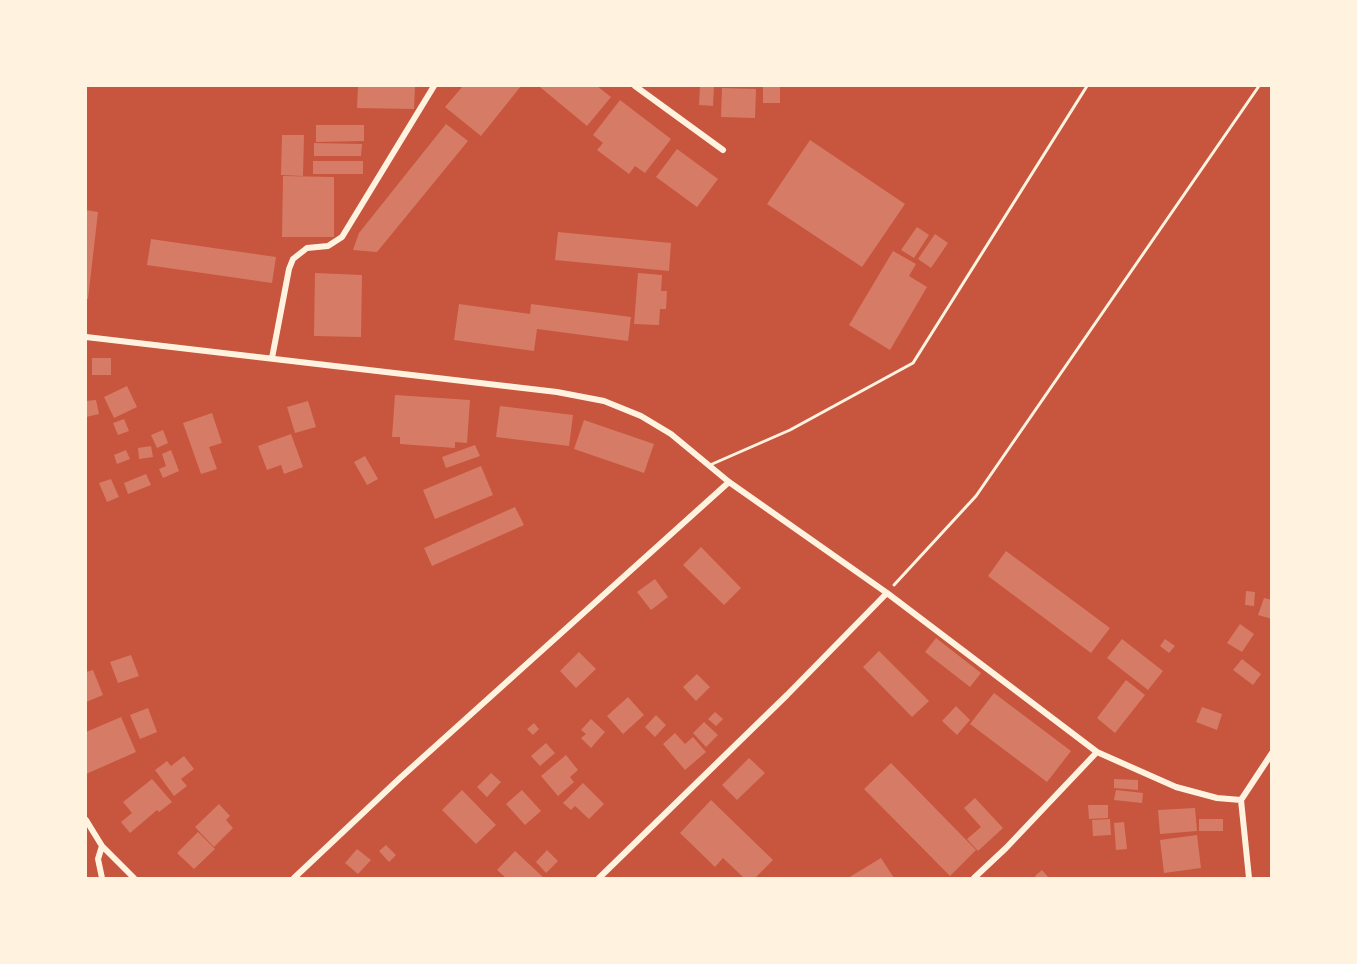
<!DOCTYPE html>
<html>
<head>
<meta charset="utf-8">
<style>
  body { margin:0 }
  #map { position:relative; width:1357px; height:964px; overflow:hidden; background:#c8553d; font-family:"Alegreya Sans",sans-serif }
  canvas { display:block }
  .frame { position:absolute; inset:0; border:87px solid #fff3e0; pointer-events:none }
</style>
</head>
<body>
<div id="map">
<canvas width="1357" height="964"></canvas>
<div class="frame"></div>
</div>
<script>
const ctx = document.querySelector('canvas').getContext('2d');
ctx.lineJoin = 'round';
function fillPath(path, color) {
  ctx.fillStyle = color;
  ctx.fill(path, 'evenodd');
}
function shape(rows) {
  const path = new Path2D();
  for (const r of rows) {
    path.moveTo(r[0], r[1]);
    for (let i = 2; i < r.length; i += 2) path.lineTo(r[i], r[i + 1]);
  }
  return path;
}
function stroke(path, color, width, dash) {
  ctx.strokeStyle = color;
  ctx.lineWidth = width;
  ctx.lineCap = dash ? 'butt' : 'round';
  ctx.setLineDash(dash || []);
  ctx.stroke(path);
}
fillPath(shape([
  [358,86,415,86,414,109,357,108],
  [463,86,521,86,481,136,445,107],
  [542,86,597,86,611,97,587,126,540,87],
  [700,86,714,86,713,106,699,105],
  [763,86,780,86,780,103,763,103],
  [722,88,756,89,755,118,721,117],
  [620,100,671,139,645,173,635,166,629,174,597,150,603,143,593,135],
  [446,124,468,141,377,252,353,250,359,233],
  [316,125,364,125,364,141,316,142],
  [282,135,304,135,303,176,281,175],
  [810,140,905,204,862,267,767,204],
  [314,143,362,144,361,156,314,156],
  [677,149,718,179,697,207,656,177],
  [313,161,363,161,363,174,313,174],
  [283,176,334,177,334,237,282,237],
  [86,210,98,212,88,299,86,299],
  [917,227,929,235,914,258,901,250],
  [558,232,671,243,669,271,555,260],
  [935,234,948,243,931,268,918,259],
  [151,239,276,257,272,283,147,265],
  [893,251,916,264,909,276,927,287,890,350,849,325],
  [315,273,362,275,361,337,314,336],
  [638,273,662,275,661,291,667,291,666,309,660,309,659,325,634,324],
  [459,304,530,314,531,304,631,317,628,341,537,329,534,351,454,340],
  [92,358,111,358,111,375,92,375],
  [127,386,137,407,114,418,104,397],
  [395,395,470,400,467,443,455,442,455,448,400,444,400,437,392,437],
  [96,400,99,414,86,417,86,401],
  [308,401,316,427,295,433,287,407],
  [500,406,573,415,569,446,496,437],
  [212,413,222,443,209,447,217,469,201,474,183,423],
  [124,419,129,431,118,435,113,423],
  [584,420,654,444,644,473,574,449],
  [163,430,168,443,157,448,151,435],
  [291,434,303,467,284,474,281,465,267,470,258,446],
  [475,445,480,456,446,468,442,457],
  [151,446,153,457,139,459,138,448],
  [126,450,130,459,117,464,114,455],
  [171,450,179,471,163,478,159,469,166,466,162,454],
  [365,456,378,479,367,485,354,462],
  [481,466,493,495,435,519,423,490],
  [146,474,151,485,128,494,124,483],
  [111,479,119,497,107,502,99,483],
  [515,507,524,525,432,566,424,548],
  [701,547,741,588,724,605,683,565],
  [1006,551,1110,628,1091,653,988,576],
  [655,579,668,597,651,610,637,592],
  [1246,591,1255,592,1254,606,1245,605],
  [1264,598,1272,600,1272,619,1258,615],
  [1240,624,1254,634,1242,652,1227,643],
  [936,638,981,673,970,687,925,652],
  [1122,639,1163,671,1148,690,1107,658],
  [1165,639,1175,646,1169,653,1160,646],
  [879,651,929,701,912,717,863,667],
  [579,652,596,669,576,688,560,671],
  [131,655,139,676,118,683,110,662],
  [1242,659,1261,674,1253,685,1233,670],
  [93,670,103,695,86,702,86,672],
  [697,674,710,687,696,701,683,687],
  [1126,680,1145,695,1115,733,1097,718],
  [994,693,1071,751,1047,782,970,724],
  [628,697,644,715,623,734,607,716],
  [956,706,970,720,957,735,942,721],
  [1202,707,1222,714,1217,730,1196,722],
  [148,708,157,732,140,739,130,715],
  [715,712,723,719,716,726,708,719],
  [656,715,666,725,655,737,645,727],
  [121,717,136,752,86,774,86,732],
  [591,719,605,732,591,748,581,738,586,734,581,730],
  [704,722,718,735,706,747,693,733],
  [534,723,539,729,533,735,527,729],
  [675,733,685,744,693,737,706,752,685,770,663,744],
  [546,743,555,753,540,766,531,756],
  [566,755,578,770,570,777,574,782,558,796,541,776],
  [184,756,194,769,181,779,187,786,174,796,155,770,167,761,171,766],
  [749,758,765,773,737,800,722,785],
  [891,763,976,850,950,876,864,789],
  [491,773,501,782,487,797,477,787],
  [152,779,172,802,159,812,157,810,130,833,121,822,132,813,123,802],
  [1114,779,1138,780,1138,790,1114,788],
  [583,783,604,804,589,819,575,806,571,810,563,803],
  [462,790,496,825,476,844,442,810],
  [522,790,541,811,525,825,506,804],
  [1116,790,1143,793,1142,803,1114,800],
  [975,798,1003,828,978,851,967,839,981,827,964,808],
  [711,800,773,860,755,878,744,878,723,858,715,867,680,833],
  [219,804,230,816,226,820,233,828,214,847,195,827],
  [1088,805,1108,805,1108,818,1089,819],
  [1195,808,1197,831,1160,834,1158,810],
  [1110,819,1111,835,1093,836,1092,820],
  [1199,819,1223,819,1223,831,1199,831],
  [1124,822,1127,849,1116,850,1114,823],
  [198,832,215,849,194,869,177,853],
  [1197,835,1201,868,1164,873,1160,840],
  [386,845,396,855,389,862,379,851],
  [357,849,371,860,358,874,345,863],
  [547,850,558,861,546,873,536,862],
  [515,851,544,878,506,878,497,870],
  [881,858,894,878,848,878],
  [1042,870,1049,878,1037,878,1035,876]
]), '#d67c66');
stroke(shape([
  [894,585,976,496,1259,86]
]), '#fff3e0', 3);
stroke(shape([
  [710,465,790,430,913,363,1087,86]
]), '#fff3e0', 3);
stroke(shape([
  [635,86,723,150],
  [86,337,557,392,604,401,641,416,671,434,729,482,887,593,1097,752],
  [272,358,289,269,293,259,307,248,328,246,342,237,434,86],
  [1241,800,1272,753],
  [86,820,102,846,134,878],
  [102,846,98,859,102,878],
  [294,878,399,779,729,482],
  [599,878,787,695,887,593],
  [974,878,1006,848,1097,752,1176,787,1217,798,1241,800,1249,878]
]), '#fff3e0', 6);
</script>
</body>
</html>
